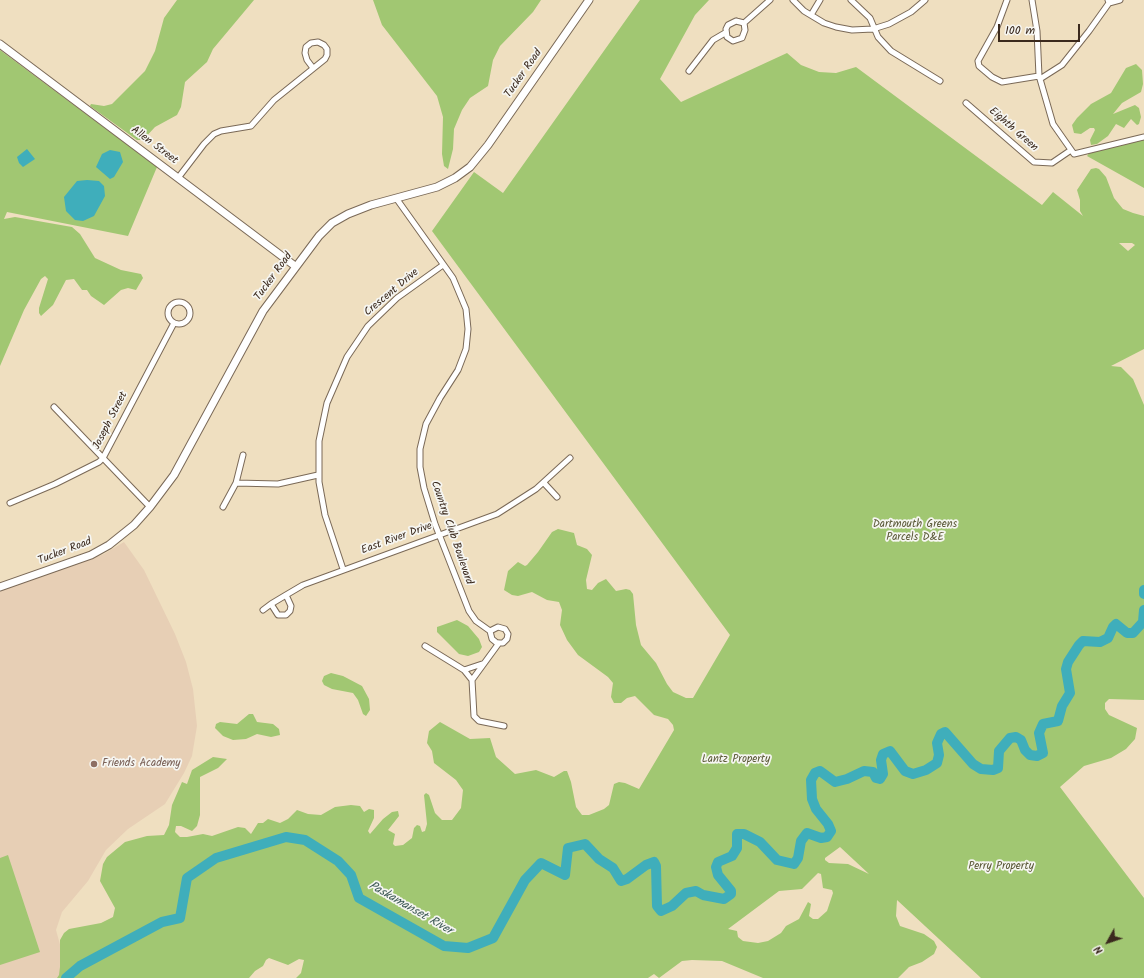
<!DOCTYPE html>
<html>
<head>
<meta charset="utf-8">
<style>
  body { margin:0 }
  #map { position:relative; width:1144px; height:978px; overflow:hidden; background:#efdfc0; font-family:Kalam,sans-serif }
  canvas { display:block }
  .north { position:absolute; left:1088px; top:922px; width:40px; height:40px; -webkit-text-stroke:3px #f6f6f2; paint-order:stroke; rotate:230deg; font-size:11px; font-weight:700; line-height:16px; text-align:center; color:#3b2a1e }
  .north::after { content:''; display:block; margin:auto; width:14px; height:18px; background:#3b2a1e; clip-path:polygon(50% 0,100% 100%,50% 72%,0 100%) }
  .scale { position:absolute; left:998px; top:24px; width:82px; height:18px; box-sizing:border-box; border:2px solid #3b2a1e; border-top:0; padding-left:5px; font-size:12px; line-height:14px; white-space:nowrap; color:#3b2a1e; -webkit-text-stroke:3px #f6f6f2; paint-order:stroke }
</style>
</head>
<body>
<div id="map">
<canvas width="1144" height="978"></canvas>
<div class="north">N</div>
<div class="scale">100 m</div>
</div>
<script>
const ctx = document.querySelector('canvas').getContext('2d');
ctx.lineJoin = 'round';
function fillPath(path, color) {
  ctx.fillStyle = color;
  ctx.fill(path, 'evenodd');
}
function shape(rows) {
  const path = new Path2D();
  for (const r of rows) {
    if (r.length === 3) {
      path.moveTo(r[0] + r[2], r[1]);
      path.arc(r[0], r[1], r[2], 0, 2 * Math.PI);
      continue;
    }
    path.moveTo(r[0], r[1]);
    for (let i = 2; i < r.length; i += 2) path.lineTo(r[i], r[i + 1]);
  }
  return path;
}
function stroke(path, color, width, dash) {
  ctx.strokeStyle = color;
  ctx.lineWidth = width;
  ctx.lineCap = dash ? 'butt' : 'round';
  ctx.setLineDash(dash || []);
  ctx.stroke(path);
}
function write(font, color, halo, rows, align = 'center') {
  ctx.font = font + ' Kalam,sans-serif';
  ctx.lineWidth = 3.5;
  ctx.setLineDash([]);
  ctx.textBaseline = 'middle';
  ctx.strokeStyle = halo;
  ctx.fillStyle = color;
  for (const [text, x, y, turn = 0] of rows) {
    ctx.save();
    ctx.translate(x, y);
    ctx.rotate((+turn || 0) * Math.PI / 180);
    ctx.textAlign = isNaN(turn) ? turn : align;
    if (halo) ctx.strokeText(text, 0, 0);
    ctx.fillText(text, 0, 0);
    ctx.restore();
  }
}
fillPath(shape([
  [124,542,144,570,175,634,186,662,193,689,197,726,192,756,184,773,165,804,128,829,106,850,88,881,62,912,56,930,64,959,61,978,0,978,0,590,104,554]
]), '#e7cfb5');
fillPath(shape([
  [177,0,254,0,213,49,207,62,185,82,181,107,177,115,155,127,143,140,137,140,90,106,91,104,104,106,112,104,145,71,155,51,164,18],
  [373,0,541,0,533,12,500,46,493,60,488,86,470,98,462,110,454,129,453,149,448,169,444,166,442,154,443,117,437,96,382,25],
  [640,0,709,0,695,15,660,79,681,102,787,53,801,65,819,72,836,73,856,67,1042,205,1053,192,1083,216,1080,211,1080,200,1077,190,1091,169,1096,168,1099,169,1106,177,1114,198,1123,209,1133,213,1144,216,1144,349,1111,366,1121,367,1133,379,1144,405,1144,700,1109,699,1105,703,1105,709,1109,715,1137,728,1135,739,1126,749,1111,758,1084,766,1060,787,1144,898,1144,978,981,978,897,900,896,916,900,926,924,934,934,941,937,947,934,954,922,962,909,967,898,978,763,978,722,961,692,960,682,961,659,978,654,974,648,978,296,978,301,973,304,960,299,959,288,965,269,958,266,960,263,966,255,971,249,978,57,978,59,975,60,967,60,940,64,933,69,929,101,923,113,917,115,908,100,881,103,864,107,857,125,842,147,836,164,835,169,825,172,805,182,782,187,784,192,770,213,757,227,759,218,768,200,777,200,815,197,826,192,831,181,826,176,826,175,832,180,837,187,837,203,834,212,836,238,827,245,828,251,834,258,823,263,823,268,819,280,823,288,819,297,810,308,814,321,815,335,807,351,805,360,806,364,812,369,809,374,810,374,818,368,831,370,834,383,819,392,812,398,811,399,816,388,830,395,834,393,844,395,846,403,845,412,838,414,828,417,825,420,826,422,832,425,831,427,824,424,795,426,793,429,795,435,813,442,820,452,820,461,808,463,790,456,780,434,763,432,751,427,743,429,731,440,722,470,739,490,738,496,757,515,774,536,770,554,777,564,771,567,771,571,782,576,807,582,815,589,815,604,809,609,805,614,784,619,782,625,783,639,789,674,730,673,725,668,719,654,715,635,696,627,698,621,703,614,703,611,697,613,683,608,677,578,655,567,640,560,625,562,610,559,602,547,600,532,592,518,596,512,595,504,590,508,571,518,562,525,566,527,565,538,552,552,532,558,529,574,533,577,545,587,549,592,555,586,580,587,589,592,590,598,583,606,579,616,591,626,589,630,590,633,594,636,625,641,645,656,663,667,684,673,692,686,698,693,698,730,635,432,231,474,172,503,193],
  [1119,243,1132,243,1135,245,1128,251],
  [840,847,869,874,848,864,829,863,825,860,825,858],
  [818,873,821,874,823,888,832,890,833,893,827,911,818,919,813,919,809,916,811,904,808,902,799,919,786,926,781,933,768,941,758,943,743,941,738,937,737,931,728,929,779,891,802,889],
  [0,50,157,167,128,236,7,212,4,219,15,217,72,227,80,234,95,258,121,270,141,274,143,278,136,290,128,288,121,290,104,305,91,296,87,290,82,290,74,279,66,280,53,305,41,316,39,313,39,308,48,279,45,276,41,279,24,310,0,366],
  [1136,64,1142,70,1143,84,1141,92,1122,103,1113,114,1135,105,1139,108,1141,117,1139,124,1137,125,1131,119,1124,128,1116,124,1108,136,1097,144,1091,145,1090,140,1095,130,1094,128,1090,128,1081,134,1074,133,1072,125,1077,118,1091,104,1111,93,1126,68],
  [1144,138,1144,188,1087,156,1090,152],
  [457,620,468,626,479,639,482,647,479,652,468,656,459,654,437,632,437,627],
  [331,673,343,676,362,686,369,699,370,710,366,716,363,714,358,700,353,693,332,689,324,685,322,681,324,676],
  [249,714,253,714,257,722,273,724,279,729,280,735,271,737,257,734,246,739,233,740,223,736,215,728,216,724,220,722,237,724],
  [8,855,40,952,0,965,0,858]
]), '#a1c772');
fillPath(shape([
  [27,149,35,159,23,167,19,163,17,157],
  [110,150,120,152,123,162,114,177,110,179,96,167,102,154],
  [87,180,99,181,104,186,105,196,94,216,83,221,75,220,66,211,64,197,77,181]
]), '#3faebb');
stroke(shape([
  [1144,590,1144,594],
  [66,978,80,966,162,922,180,918,187,878,216,858,286,837,305,840,338,861,351,875,359,898,444,946,468,948,493,938,525,880,541,863,565,875,568,848,585,844,599,859,613,868,621,881,627,879,646,865,654,862,656,866,657,906,661,911,672,906,686,893,696,891,703,895,724,899,731,894,731,891,718,875,716,867,718,862,732,856,737,848,737,834,744,834,760,842,777,860,794,864,798,858,801,841,807,833,821,838,827,837,831,831,828,824,816,809,812,799,811,780,815,773,820,771,835,782,847,779,864,771,873,772,876,778,880,779,883,774,881,760,883,754,890,751,905,771,913,774,926,770,937,763,939,755,937,743,941,734,945,732,973,764,981,769,993,770,998,768,999,751,1010,738,1016,737,1021,740,1025,750,1030,755,1037,756,1043,753,1039,733,1043,724,1058,721,1062,706,1070,693,1066,669,1068,662,1079,645,1083,641,1100,642,1108,638,1113,627,1116,624,1127,633,1133,633,1143,622,1144,610]
]), '#3faebb', 10);
const minor = shape([
  [793,0,804,11,824,23,836,27,852,30,873,29,889,24,911,12,925,0],
  [851,0,870,18,878,37,891,51,940,81],
  [1007,0,997,27,978,61,979,66,992,77,1002,82,1039,76],
  [1032,0,1037,31,1039,76],
  [1109,3,1120,0],
  [811,15,820,0],
  [736,21,744,23,745,30,742,38,733,41,727,37,726,29,728,25,736,21],
  [744,23,770,0],
  [689,71,713,40,725,33],
  [1039,77,1040,79,1062,65,1089,31,1109,3,1108,0],
  [1040,79,1053,124,1074,154,1144,137],
  [966,103,1034,162,1052,163,1071,150],
  [178,178,204,144,214,134,221,131,251,126,274,100,325,59,327,55,327,49,324,45,318,42,311,43,306,47,305,53,307,60,313,68],
  [396,198,453,278,466,309,468,329,466,349,458,370,440,398,426,424,420,449,420,467,424,488,435,524,469,611,476,621,490,631,498,627,505,629,508,634,507,639,503,643,497,643,492,639,490,631],
  [179,313,11],
  [54,407,150,507],
  [243,455,236,483,278,484,318,475],
  [544,483,557,497],
  [10,503,55,484,99,462,103,458,174,323],
  [223,507,236,483],
  [343,569,325,515,319,482,319,441,327,403,347,357,368,326,397,298,443,265],
  [271,604,286,595],
  [263,610,271,604,278,615,286,615,290,611,291,606,286,595,303,585,497,514,536,489,570,458],
  [425,646,464,670],
  [482,664,464,670,472,680,499,643],
  [472,680,474,716,479,721,504,726]
]);
const tertiary = shape([
  [0,44,295,266]
]);
const secondary = shape([
  [0,587,91,555,109,545,134,525,150,507,174,475,263,311,319,236,332,223,348,214,371,205,437,187,455,178,470,167,488,145,589,0]
]);
stroke(minor, '#7a6957', 7);
stroke(tertiary, '#7a6957', 9);
stroke(secondary, '#7a6957', 9);
stroke(minor, '#fff', 5);
stroke(tertiary, '#fff', 7);
stroke(secondary, '#fff', 7);
for (const [x, y, r, color] of [
  [94,764,4,"#8d6e63"]
]) {
  const dot = new Path2D();
  dot.arc(x, y, r, 0, 2 * Math.PI);
  ctx.fillStyle = color;
  ctx.fill(dot);
  stroke(dot, '#f6f6f2', 1.5);
}
write('11px', '#3b2a1e', '#f6f6f2', [
  ["Tucker Road",524,74,-55],
  ["Eighth Green",1013,130,41],
  ["Allen Street",154,146,37],
  ["Tucker Road",274,277,-54],
  ["Crescent Drive",392,293,-40],
  ["Joseph Street",111,421,-63],
  ["Country Club Boulevard",451,533,71],
  ["East River Drive",397,539,-20],
  ["Tucker Road",65,552,-21]
]);
write('11px', '#5a5937', '#f6f6f2', [
  ["Dartmouth Greens",915,525],
  ["Parcels D&E",915,538],
  ["Lantz Property",736,760],
  ["Perry Property",1001,867]
]);
write('11px', '#785e54', '#f6f6f2', [
  ["Friends Academy",102,764]
], 'left');
write('italic 12px', '#3c5855', '#f6f6f2', [
  ["Paskamanset River",410,909,30]
]);
</script>
</body>
</html>
